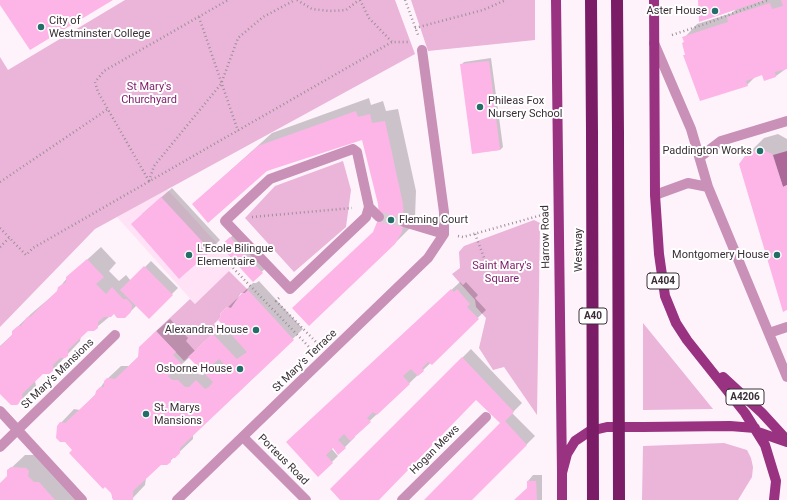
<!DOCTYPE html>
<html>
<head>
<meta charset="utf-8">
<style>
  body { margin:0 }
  canvas { display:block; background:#fff3fb }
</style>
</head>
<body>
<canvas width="787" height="500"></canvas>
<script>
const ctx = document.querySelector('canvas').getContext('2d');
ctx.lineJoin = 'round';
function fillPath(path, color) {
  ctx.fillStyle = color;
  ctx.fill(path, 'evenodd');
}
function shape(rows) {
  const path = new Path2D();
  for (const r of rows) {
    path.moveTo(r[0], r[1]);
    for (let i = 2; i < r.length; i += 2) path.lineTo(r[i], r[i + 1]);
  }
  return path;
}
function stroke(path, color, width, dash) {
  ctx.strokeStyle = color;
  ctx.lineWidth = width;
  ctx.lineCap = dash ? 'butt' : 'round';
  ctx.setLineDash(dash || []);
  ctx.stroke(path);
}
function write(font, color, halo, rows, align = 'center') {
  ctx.font = font + ' Roboto,sans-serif';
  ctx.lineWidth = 4;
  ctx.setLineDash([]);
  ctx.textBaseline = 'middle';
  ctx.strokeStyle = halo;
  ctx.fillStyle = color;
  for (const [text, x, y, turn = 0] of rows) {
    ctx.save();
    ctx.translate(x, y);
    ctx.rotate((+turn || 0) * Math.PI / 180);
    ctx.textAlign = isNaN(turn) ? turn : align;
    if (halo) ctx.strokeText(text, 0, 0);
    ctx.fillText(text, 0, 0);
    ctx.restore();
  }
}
fillPath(shape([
  [167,189,236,264,195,304,117,217]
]), '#ffe2f5');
fillPath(shape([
  [125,0,395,0,415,54,95,229,0,327,0,57,8,70],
  [411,0,535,0,535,40,428,51],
  [343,161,351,190,346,227,294,272,245,218,275,186],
  [534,220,540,223,540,226,537,415,504,367,493,370,479,348,486,318,476,307,475,300,452,274,460,268,459,252,464,246],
  [229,271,248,290,245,293,241,293,231,308,227,307,220,314,221,317,214,324,218,329,184,361,156,331,190,299,195,304],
  [643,323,713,409,643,410],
  [724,443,747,450,751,458,753,467,752,477,738,500,642,500,643,446]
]), '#ebb4d9');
fillPath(shape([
  [787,151,787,185,783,187,773,155]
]), '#d882bf');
fillPath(shape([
  [699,0,787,0,787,68,776,76,765,80,763,74,755,77,747,85,686,54,683,43,685,41,684,38,697,24,732,13,737,8],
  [491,58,503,147,500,150,473,153,461,65,464,62],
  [369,98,371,105,383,101,386,111,398,109,416,191,415,218,409,229,395,243,374,231,380,218,379,204,363,138,267,170,193,204,272,133],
  [778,134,787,139,787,309,748,154,764,138],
  [172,188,220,240,210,250,142,214],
  [236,232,268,266,253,280,221,247],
  [101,247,116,263,109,271,119,281,126,275,131,281,151,261,178,288,149,317,137,305,125,317,114,313,97,327,87,330,81,336,80,341,52,371,43,373,35,381,36,386,22,399,0,393,0,346,13,334,13,331,32,313,58,291,59,288,67,278],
  [259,281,303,329,193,435,193,439,170,461,161,464,146,478,145,485,131,500,115,500,112,498,112,493,73,450,58,426,74,409,80,410,96,394,105,381,121,366,129,366,139,356,153,334,170,319,188,338,186,341,195,351,223,325,221,314,253,283,256,283],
  [190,357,205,373,203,375,198,374,192,368,185,367,182,364],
  [460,282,463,285,466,282,478,295,475,298,486,310,354,436,355,437,345,447,331,448,338,456,318,476,298,432],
  [471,349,522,403,512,413,535,436,471,500,425,500,501,423,476,399,378,500,342,500,331,489],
  [25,455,39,455,81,500,0,500,0,484,8,476,8,471],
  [533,475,542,475,542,500,516,500,528,488,528,481]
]), '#0003');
fillPath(shape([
  [0,0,113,0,30,50,0,5],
  [698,0,765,0,699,22],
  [781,0,787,0,787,69,775,72,776,77,764,81,762,75,746,81,748,86,700,101,683,55,685,55,682,43,684,42,682,37,728,22,727,17,770,3,772,9,783,6],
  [489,61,500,150,472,154,460,64],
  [356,111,358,117,370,114,372,123,385,121,403,204,404,222,402,232,395,244,309,326,292,308,373,232,379,217,378,204,362,140,267,171,208,223,192,204,258,146],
  [761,149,772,154,783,187,787,185,787,310,783,312,739,164,747,153],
  [161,197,211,251,179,279,131,224],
  [230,237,263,273,253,282,220,246],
  [87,259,104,277,96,284,106,294,112,287,123,299,127,299,132,305,131,312,125,318,117,318,114,314,111,317,104,317,98,322,98,328,94,331,88,331,68,350,68,356,65,358,60,358,53,365,53,371,49,374,43,374,22,394,23,400,17,405,11,405,0,394,0,347,12,335,12,331,18,326,21,326,27,317,30,317,57,291,58,287,66,282,66,277],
  [144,266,173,295,149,319,120,290],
  [451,289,454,292,457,289,470,304,467,307,479,319,432,365,428,362,422,368,424,371,418,376,411,369,403,376,410,384,377,415,373,412,367,418,371,422,350,441,344,434,338,440,346,448,338,455,333,448,326,455,333,463,318,477,286,442],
  [248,290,294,340,180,448,180,453,175,458,171,458,171,462,167,465,161,465,133,491,133,500,113,500,111,493,105,487,103,489,69,453,72,450,65,442,60,442,56,438,57,426,60,422,65,423,95,395,96,391,100,387,104,387,104,381,107,378,115,379,138,357,139,347,156,331,176,352,173,355,183,365,168,376,172,380,178,380,185,387,189,387,196,380,205,389,209,387,213,382,188,357,213,334,237,359,247,352,218,320,221,317,220,314,227,307,231,308,242,293,245,293],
  [219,359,226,366,219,374,211,366],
  [462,357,514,412,505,421,527,445,472,500,424,500,500,423,476,400,379,500,340,500,330,489],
  [11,467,26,468,29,471,28,476,34,482,39,482,55,500,0,500,0,483,7,476,7,470],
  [527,481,536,481,537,500,514,500,527,488]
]), '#fdb5e7');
stroke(shape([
  [379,217,404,222]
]), '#d8ccd4', 10, [10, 5]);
stroke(shape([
  [297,0,312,9,329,11,346,10,359,0],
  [360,0,369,18,392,42,409,42],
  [405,0,418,35],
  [199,17,238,131],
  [415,28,483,10,506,0],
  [672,35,705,24,768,0],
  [680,147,678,154,682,155],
  [149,181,98,92,95,82,104,71,228,0],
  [149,181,154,166,221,84,238,38,263,17,295,0],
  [0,182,108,109],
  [252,217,352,208],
  [0,228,26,255,33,248,392,42],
  [475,234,486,263],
  [458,236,463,237,542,215,542,212],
  [0,247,9,238],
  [233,268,311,349],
  [279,298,276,301,318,344]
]), '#9b9098', 2.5, [1, 3]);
stroke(shape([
  [654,43,691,129,708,187,787,377],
  [422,50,444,212,444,234],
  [353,149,357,152,369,207,366,217,290,289,225,221,270,179,353,149],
  [700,157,721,141,787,121],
  [655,195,688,183,708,187],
  [369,207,379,217],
  [404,222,444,234],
  [769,333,787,327],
  [0,411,82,500],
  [243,437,306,500],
  [0,447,115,335],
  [177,500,428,258,444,234],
  [402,500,486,417]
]), '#c991b7', 10);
stroke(shape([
  [556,0,562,473],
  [654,0,655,195,659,254,665,296,676,323,687,340,745,413,765,445,776,481,774,500],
  [723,377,762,413,787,440],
  [758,432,787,442],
  [562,500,562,473,567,454,575,441,590,431,607,427,643,427,730,426,755,428]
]), '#993381', 10);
stroke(shape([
  [591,0,592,133],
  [617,0,618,133]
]), '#7b1c66', 12);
stroke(shape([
  [592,133,593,500],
  [618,133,619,500]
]), '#7b1c66', 12);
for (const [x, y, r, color] of [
  [715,11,4,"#246e69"],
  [41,27,4,"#246e69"],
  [480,107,4,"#246e69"],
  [760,151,4,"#246e69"],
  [391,220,4,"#246e69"],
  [189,255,4,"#246e69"],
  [777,255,4,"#246e69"],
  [256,330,4,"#246e69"],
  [240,369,4,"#246e69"],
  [146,414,4,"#246e69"]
]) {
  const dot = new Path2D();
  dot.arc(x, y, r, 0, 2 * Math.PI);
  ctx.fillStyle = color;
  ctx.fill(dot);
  stroke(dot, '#fff', 1.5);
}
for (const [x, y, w] of [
  [663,281,32],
  [593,316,28],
  [745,397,38]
]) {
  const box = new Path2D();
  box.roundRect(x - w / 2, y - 8, w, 16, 3);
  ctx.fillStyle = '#fff';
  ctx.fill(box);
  stroke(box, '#3b3038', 1);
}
write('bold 10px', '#3b3038', null, [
  ["A404",663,281],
  ["A40",593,316],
  ["A4206",745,397]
]);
write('11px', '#3b3038', '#fff', [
  ["Aster House",707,11],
  ["City of",49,21,"left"],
  ["Westminster College",49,34,"left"],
  ["Phileas Fox",488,101,"left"],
  ["Nursery School",488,114,"left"],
  ["Paddington Works",752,151],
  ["Fleming Court",399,220,"left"],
  ["L'Ecole Bilingue",197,249,"left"],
  ["Elementaire",197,262,"left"],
  ["Montgomery House",769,255],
  ["Alexandra House",248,330],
  ["Osborne House",232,369],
  ["St. Marys",154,408,"left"],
  ["Mansions",154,421,"left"]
], 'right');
write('11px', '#7f1a69', '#fff', [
  ["St Mary's",149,87],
  ["Churchyard",149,100],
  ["Saint Mary's",502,266],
  ["Square",502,279]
]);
write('11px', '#3b3038', '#fff', [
  ["Harrow Road",546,237,-91],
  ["Westway",579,250,-90],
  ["St Mary's Terrace",305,361,-44],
  ["St Mary's Mansions",58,374,-44],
  ["Hogan Mews",435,450,-45],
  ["Porteus Road",283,460,45]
]);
</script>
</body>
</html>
